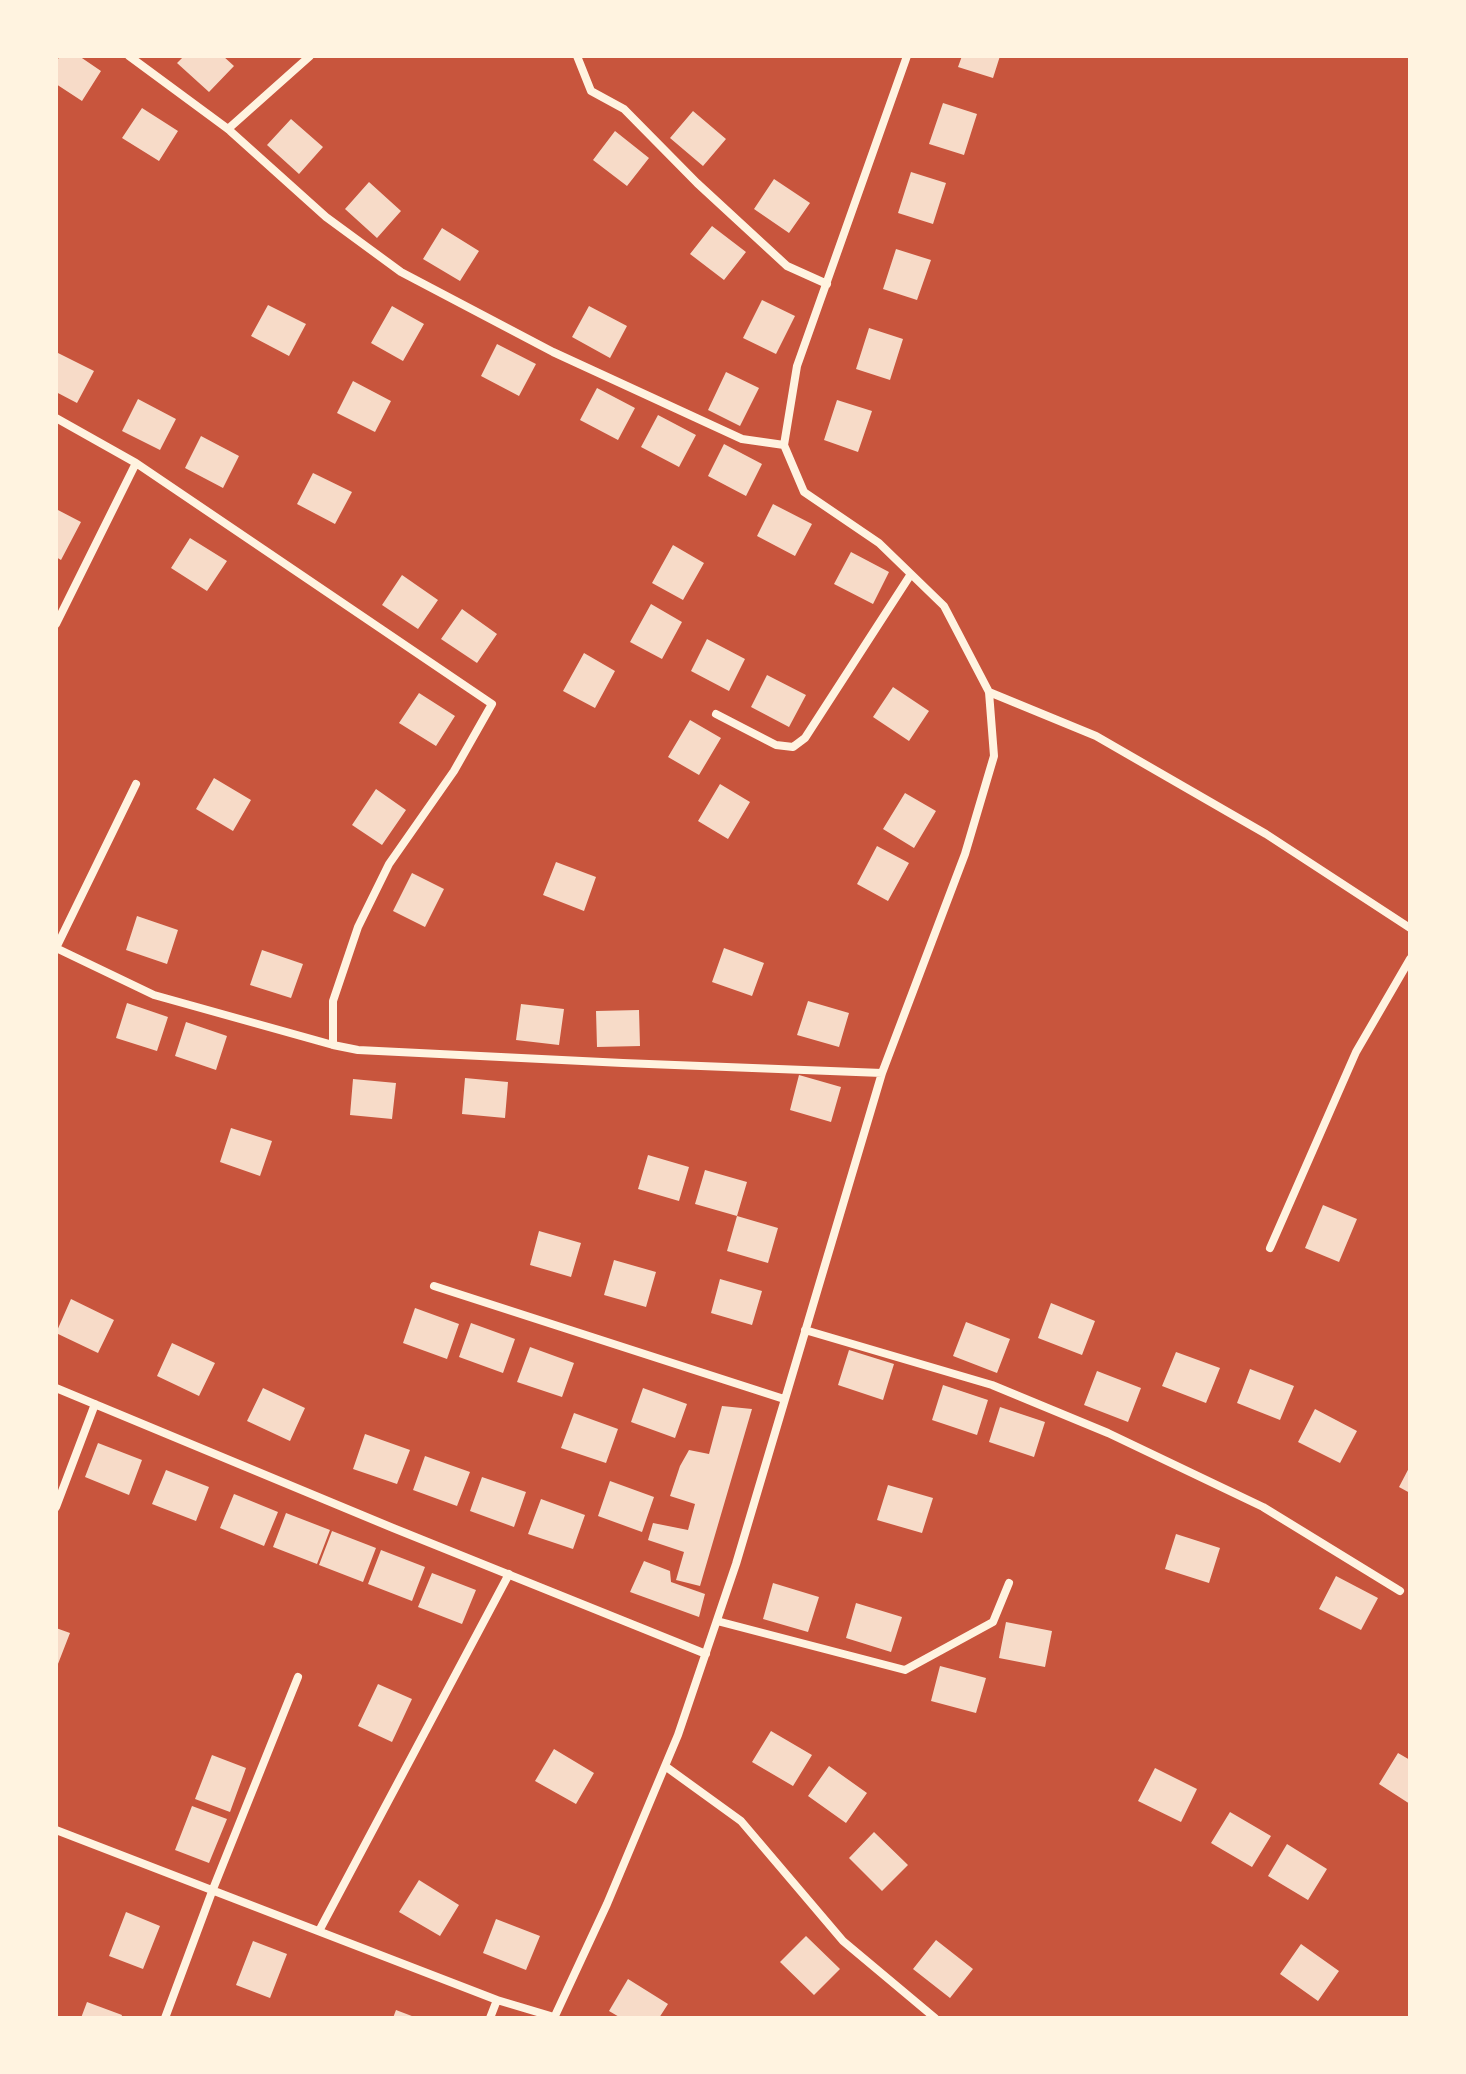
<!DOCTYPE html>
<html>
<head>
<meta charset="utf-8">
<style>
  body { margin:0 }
  #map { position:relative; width:1466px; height:2074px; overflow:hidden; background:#c8553d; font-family:"PT Sans",sans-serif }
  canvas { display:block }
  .frame { position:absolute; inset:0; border:58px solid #fff3e0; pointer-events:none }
</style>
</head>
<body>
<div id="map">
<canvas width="1466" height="2074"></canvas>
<div class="frame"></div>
</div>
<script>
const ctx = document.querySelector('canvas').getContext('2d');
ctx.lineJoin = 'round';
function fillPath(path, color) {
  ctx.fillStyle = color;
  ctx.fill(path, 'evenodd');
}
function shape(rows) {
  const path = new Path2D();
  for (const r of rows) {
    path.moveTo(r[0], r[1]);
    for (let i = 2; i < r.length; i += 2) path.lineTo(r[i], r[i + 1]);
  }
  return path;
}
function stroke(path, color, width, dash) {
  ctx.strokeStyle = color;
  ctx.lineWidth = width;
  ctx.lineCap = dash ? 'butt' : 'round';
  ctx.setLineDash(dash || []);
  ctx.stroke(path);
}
fillPath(shape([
  [60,56,79,56,101,71,82,101,56,84,56,62],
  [184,56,223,56,234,66,209,92,177,63],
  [962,56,1000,56,993,78,958,67],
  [943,103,977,114,964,155,929,144],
  [142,108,178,131,159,161,122,138],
  [693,111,726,139,703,166,670,138],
  [291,119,323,147,299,174,267,145],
  [615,131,649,158,627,186,593,160],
  [911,172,946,183,933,224,898,213],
  [774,179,810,203,789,233,754,209],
  [369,182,401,211,377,238,345,209],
  [712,226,746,252,724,280,690,254],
  [442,228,479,251,460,281,423,259],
  [896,249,931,260,917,300,883,289],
  [762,300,795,316,776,354,743,338],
  [268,305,306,324,289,356,251,336],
  [392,306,424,324,403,361,371,343],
  [589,306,627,326,610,358,572,337],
  [869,328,903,339,890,380,856,369],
  [497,344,536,364,519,396,481,376],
  [56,352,94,371,77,403,56,392],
  [726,372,759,388,740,426,708,410],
  [353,381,391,401,375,432,337,413],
  [597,388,635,408,618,440,580,420],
  [138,399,176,419,160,450,122,431],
  [837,400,872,411,858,452,824,440],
  [658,415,696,435,679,467,641,447],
  [201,436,239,456,223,488,185,468],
  [724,444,762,464,746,496,708,476],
  [313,473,352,492,335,524,297,504],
  [773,504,812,524,795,556,757,536],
  [56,509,81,522,61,560,56,557],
  [190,538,227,561,207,591,171,568],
  [673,545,704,563,683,600,652,583],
  [851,552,889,572,873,604,834,584],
  [402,575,438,600,418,629,382,605],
  [651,604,682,622,662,659,630,642],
  [462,609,497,634,477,663,441,639],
  [707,639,745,659,729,691,691,671],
  [584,653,615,671,595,708,563,691],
  [767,675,806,695,789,727,751,707],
  [893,687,929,711,909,741,873,717],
  [419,693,455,716,436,746,399,723],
  [690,720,721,738,699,775,668,757],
  [214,778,251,800,233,831,196,809],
  [720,784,750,802,728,839,698,821],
  [376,789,406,810,382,845,352,825],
  [905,793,936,811,914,848,883,829],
  [877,846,909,863,888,901,857,884],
  [556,862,596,877,584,911,543,895],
  [412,873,444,889,425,927,393,911],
  [137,916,178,930,167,964,126,950],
  [724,948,764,963,752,996,712,982],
  [262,950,303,964,291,998,250,985],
  [808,1001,849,1013,839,1047,797,1035],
  [127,1003,168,1017,157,1051,116,1038],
  [521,1004,564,1009,559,1045,516,1040],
  [639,1010,640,1046,597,1047,596,1011],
  [186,1022,227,1036,216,1070,175,1056],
  [799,1075,841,1087,831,1122,790,1110],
  [465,1078,508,1082,505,1118,462,1114],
  [353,1079,396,1083,392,1119,350,1115],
  [231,1128,272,1141,260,1176,220,1162],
  [648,1155,689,1167,679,1201,638,1189],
  [705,1170,747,1182,737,1216,695,1204],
  [1323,1205,1357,1219,1339,1262,1305,1248],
  [737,1216,778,1228,768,1263,727,1251],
  [539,1231,581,1243,571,1277,530,1265],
  [614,1260,656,1272,646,1307,604,1295],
  [720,1279,762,1291,752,1325,711,1313],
  [71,1299,114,1320,98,1353,56,1333],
  [1051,1303,1095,1321,1082,1355,1038,1338],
  [415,1308,459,1324,447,1359,403,1343],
  [966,1322,1010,1339,997,1373,953,1356],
  [471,1323,515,1339,503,1373,459,1357],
  [172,1343,215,1363,199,1396,157,1376],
  [530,1347,574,1363,562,1397,517,1382],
  [849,1350,894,1364,883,1400,838,1385],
  [1176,1352,1220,1368,1206,1403,1162,1386],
  [1250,1369,1294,1386,1280,1420,1237,1403],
  [1097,1371,1141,1388,1128,1422,1084,1405],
  [943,1385,988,1400,977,1435,932,1420],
  [263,1388,305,1408,290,1441,247,1421],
  [643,1388,687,1404,675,1438,631,1422],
  [722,1406,752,1409,700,1586,676,1580,684,1552,648,1540,653,1523,688,1530,695,1504,670,1496,680,1466,689,1450,709,1454],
  [1000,1407,1045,1422,1034,1457,989,1442],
  [1315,1409,1357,1431,1340,1463,1298,1442],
  [574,1413,618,1429,606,1463,561,1448],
  [365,1434,410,1450,397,1484,353,1469],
  [98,1443,142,1460,129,1495,85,1477],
  [425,1456,470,1472,457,1506,413,1490],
  [1410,1466,1410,1493,1399,1487],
  [166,1470,209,1487,196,1521,152,1504],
  [482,1477,526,1492,514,1527,470,1511],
  [610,1481,654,1497,642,1532,598,1516],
  [888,1485,933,1498,922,1533,877,1520],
  [234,1494,278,1512,264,1546,220,1528],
  [541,1499,585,1515,573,1549,528,1534],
  [286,1513,330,1530,317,1564,273,1547],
  [332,1531,376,1548,363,1582,319,1565],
  [1176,1534,1220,1548,1209,1583,1165,1569],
  [381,1550,425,1567,412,1601,368,1584],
  [644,1561,670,1571,671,1582,705,1594,699,1617,630,1592],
  [432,1573,476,1590,462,1624,418,1607],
  [1336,1576,1378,1598,1361,1630,1319,1609],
  [773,1583,819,1597,808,1632,763,1619],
  [856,1603,902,1617,891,1652,846,1638],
  [1006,1622,1052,1631,1045,1667,999,1658],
  [56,1628,70,1633,56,1669],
  [940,1666,986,1678,976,1713,931,1701],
  [378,1684,412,1699,392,1742,358,1726],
  [771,1731,812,1755,793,1786,752,1762],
  [554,1749,594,1773,576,1804,535,1781],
  [1398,1753,1410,1760,1410,1804,1379,1784],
  [212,1755,246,1768,230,1812,195,1799],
  [829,1766,867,1793,846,1823,808,1796],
  [1155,1768,1197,1789,1181,1822,1138,1801],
  [192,1806,227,1819,209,1863,175,1850],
  [1230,1812,1271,1836,1252,1867,1211,1843],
  [874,1832,908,1865,882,1891,849,1858],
  [1287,1844,1327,1869,1308,1900,1268,1876],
  [419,1880,459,1905,440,1936,399,1912],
  [126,1912,160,1926,143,1969,109,1956],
  [496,1919,540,1936,526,1970,483,1953],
  [806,1936,840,1969,814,1995,780,1962],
  [936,1940,973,1969,950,1998,913,1969],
  [253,1941,287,1954,270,1998,236,1985],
  [1301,1944,1339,1971,1318,2001,1280,1974],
  [628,1979,668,2004,659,2018,621,2018,609,2011],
  [87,2002,122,2015,121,2018,81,2018],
  [396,2010,417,2018,393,2018]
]), '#f7dbc8');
stroke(shape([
  [129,56,228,129,326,217,401,272,553,352,742,439,784,445],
  [577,56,591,91,624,109,697,183,787,266,827,284],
  [228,129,310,56],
  [56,418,136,463,492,704,454,771,389,864,358,927,333,1001,333,1045],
  [784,445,797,366,907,56],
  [56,624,136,463],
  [989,692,1096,736,1266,834,1410,928],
  [716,714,776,745,793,747,805,738,911,574],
  [56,948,154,995,333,1045,358,1050,623,1063,882,1073],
  [56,948,136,784],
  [1270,1248,1356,1052,1410,959],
  [434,1286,784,1399],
  [805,1330,992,1385,1108,1433,1263,1507,1400,1591],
  [56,1388,393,1528,706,1654],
  [56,1507,95,1404],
  [717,1621,905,1670,993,1622,1009,1583],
  [665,1766,741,1821,843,1941,935,2018],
  [56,1830,497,2000,554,2017],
  [319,1931,509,1574],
  [165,2018,213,1889,298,1677],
  [490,2018,497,2000],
  [554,2018,607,1904,678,1735,736,1564,882,1073,965,854,994,756,989,692,944,606,879,543,804,492,784,445]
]), '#fff3e0', 8);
</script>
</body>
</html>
